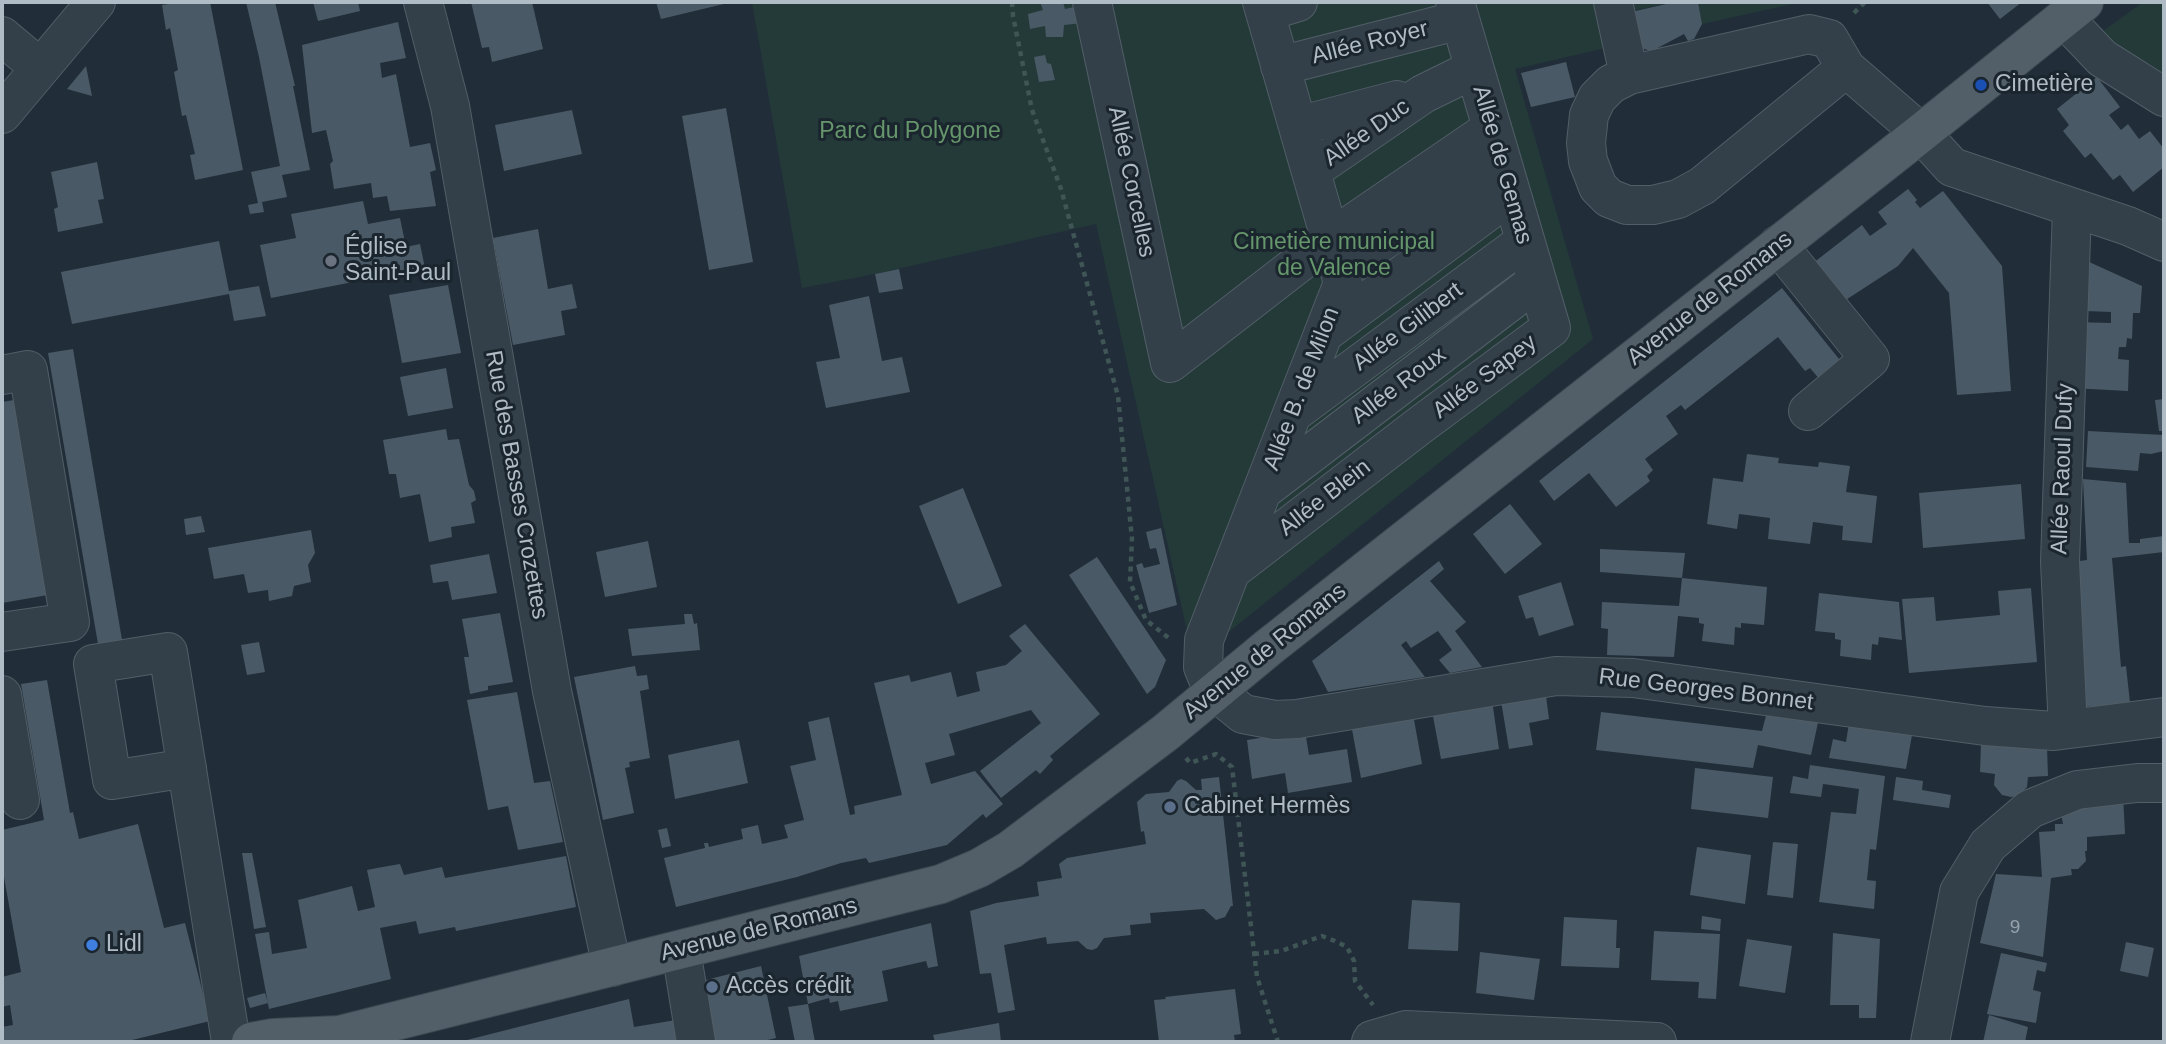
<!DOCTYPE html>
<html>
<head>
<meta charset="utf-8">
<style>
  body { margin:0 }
  #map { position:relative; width:2166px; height:1044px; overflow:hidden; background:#212e39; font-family:Arial,sans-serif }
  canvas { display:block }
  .frame { position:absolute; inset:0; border:4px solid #afbbc5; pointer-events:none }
</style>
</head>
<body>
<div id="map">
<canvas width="2166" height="1044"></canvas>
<div class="frame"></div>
</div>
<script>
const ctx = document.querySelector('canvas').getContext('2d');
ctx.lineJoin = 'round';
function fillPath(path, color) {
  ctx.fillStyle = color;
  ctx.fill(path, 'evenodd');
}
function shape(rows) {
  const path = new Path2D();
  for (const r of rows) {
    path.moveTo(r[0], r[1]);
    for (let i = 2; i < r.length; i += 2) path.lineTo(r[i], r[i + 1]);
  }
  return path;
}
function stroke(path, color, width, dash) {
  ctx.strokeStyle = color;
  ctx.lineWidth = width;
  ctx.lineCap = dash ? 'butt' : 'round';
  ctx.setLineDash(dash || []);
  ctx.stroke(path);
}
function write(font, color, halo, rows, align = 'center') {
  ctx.font = font + ' Arial,sans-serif';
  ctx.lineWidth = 6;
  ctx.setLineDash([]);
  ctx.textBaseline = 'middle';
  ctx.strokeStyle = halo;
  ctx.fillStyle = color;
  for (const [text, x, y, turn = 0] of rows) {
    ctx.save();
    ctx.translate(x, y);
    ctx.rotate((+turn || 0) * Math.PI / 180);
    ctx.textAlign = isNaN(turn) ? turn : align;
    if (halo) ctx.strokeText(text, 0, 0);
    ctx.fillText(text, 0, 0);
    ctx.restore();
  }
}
fillPath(shape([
  [752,2,1674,2,1631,11,1632,42,1515,69,1593,339,1230,631,1204,640,1187,631,1096,224,875,274,802,288],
  [1698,2,1801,2,1702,24],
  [2143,2,2164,2,2164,89,2095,37]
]), '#233a39');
fillPath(shape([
  [182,2,210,2,243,170,195,180,190,155,195,154,186,115,182,116,174,72,178,70,170,28,166,30,162,5],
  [246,2,275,2,295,86,293,86,310,170,282,175,287,197,262,202,264,212,250,214,248,205,258,203,251,172,280,166,259,57],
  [313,2,358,2,360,11,318,21],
  [471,2,532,2,543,49,492,62,489,47,482,48],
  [656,2,728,2,728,3,661,19],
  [1040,2,1063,2,1065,9,1083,5,1092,22,1064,25,1063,37,1046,37,1045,26,1030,29,1028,14,1043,10],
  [1675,2,1698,2,1702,24,1694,39,1688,41,1684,34,1652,51,1644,49,1637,42,1631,12],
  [1987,2,2022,2,2000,19],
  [398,22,406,58,380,63,382,78,396,74,410,147,430,143,436,170,430,172,436,206,390,211,387,196,373,198,371,183,334,189,330,164,333,161,326,130,312,133,302,45],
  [1045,55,1047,63,1051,64,1055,80,1039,82,1034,57],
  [1566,62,1575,97,1531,107,1521,73],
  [86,66,92,96,67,89],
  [2097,77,2120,107,2109,115,2121,130,2128,124,2139,139,2150,131,2164,149,2164,167,2133,192,2120,175,2113,180,2091,153,2085,158,2063,131,2069,125,2057,109],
  [726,108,753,262,709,270,682,116],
  [572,110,582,154,504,171,495,125],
  [97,162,104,199,98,200,103,223,58,232,54,209,58,207,51,172],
  [1908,189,1917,200,1915,202,1920,208,1943,191,2002,266,2011,391,1957,395,1949,293,1913,248,1898,266,1838,305,1808,267,1862,225,1870,236,1887,224,1878,212],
  [363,201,368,224,400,218,406,247,420,244,425,268,271,298,260,245,296,238,291,214],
  [538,229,548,289,572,284,577,308,561,311,565,335,513,345,493,238],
  [219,241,229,291,259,286,266,316,234,321,229,294,72,324,61,272],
  [2087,261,2142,286,2140,313,2133,313,2132,339,2127,338,2126,347,2119,347,2118,359,2129,360,2128,391,2071,388,2073,322,2111,323,2111,312,2085,311],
  [899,269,903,289,879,293,875,274],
  [448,285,461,353,402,363,389,295],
  [1782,288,1843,364,1821,381,1810,368,1805,371,1778,337,1685,410,1681,405,1666,416,1678,434,1645,459,1653,470,1647,476,1650,481,1616,507,1589,473,1554,501,1539,481],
  [869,296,882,361,902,357,910,392,826,408,816,362,840,358,829,305],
  [73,349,122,640,98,644,48,353],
  [446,368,453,408,408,416,400,377],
  [2164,399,2164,431,2159,431,2155,400],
  [14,400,48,595,2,603,2,402],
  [446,429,448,440,459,439,469,485,474,491,476,500,471,503,475,523,451,527,452,537,429,542,420,494,400,498,396,474,389,474,383,440],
  [2088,431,2164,435,2164,451,2151,454,2140,453,2138,471,2086,467],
  [1747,454,1779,458,1778,463,1818,467,1819,462,1850,466,1846,492,1877,496,1872,543,1842,540,1843,526,1813,522,1810,544,1768,539,1770,518,1739,514,1737,529,1707,524,1713,478,1743,482],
  [2083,479,2126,483,2129,543,2140,543,2140,539,2164,536,2164,552,2112,558,2121,667,2126,666,2130,703,2084,707,2072,562,2087,560],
  [2021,484,2025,539,1923,548,1919,493],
  [963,488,1002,586,958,604,919,506],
  [1510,504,1542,544,1505,574,1473,534],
  [201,516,205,532,186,535,184,519],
  [1161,528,1177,605,1149,613,1136,565,1142,563,1144,568,1160,564,1156,548,1150,549,1146,532],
  [311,530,315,553,308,565,311,582,294,586,292,596,269,601,268,590,248,593,244,574,214,579,208,548],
  [648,541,657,587,605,597,596,552],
  [1600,549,1685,553,1682,578,1600,572],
  [489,554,497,593,452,600,448,581,433,583,430,565],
  [1097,557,1166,660,1155,687,1147,694,1069,575],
  [1439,561,1444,569,1430,581,1466,622,1455,631,1482,667,1450,673,1439,660,1452,650,1438,631,1411,648,1406,641,1401,645,1425,677,1328,692,1312,661],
  [1682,578,1767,587,1764,625,1741,623,1741,628,1735,627,1734,645,1702,641,1704,624,1699,623,1699,618,1678,616,1674,657,1607,655,1608,629,1601,628,1602,602,1679,606],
  [1561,582,1574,625,1539,636,1533,617,1526,619,1518,596],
  [2031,588,2037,662,1909,673,1902,599,1934,597,1936,621,2000,615,1998,591],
  [1819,593,1899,602,1902,640,1879,637,1878,645,1872,644,1871,660,1840,656,1841,640,1835,639,1835,633,1815,631],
  [500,613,513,682,488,686,488,690,470,694,464,657,469,657,462,619],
  [684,614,692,614,694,624,697,623,700,650,632,656,628,629,685,624],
  [1025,624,1100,714,1050,756,1053,760,1040,774,1036,770,1001,798,980,771,1041,723,1031,710,949,734,955,755,925,763,931,784,975,771,1003,804,986,818,983,814,947,845,869,863,866,858,841,863,797,877,676,907,664,858,705,848,704,843,708,843,709,847,743,839,741,829,758,825,762,844,788,838,784,825,804,820,790,766,816,760,808,722,829,717,850,815,855,814,854,806,902,795,874,683,909,675,911,682,951,672,957,697,980,691,976,672,1006,665,1022,651,1009,636],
  [259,642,265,672,247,675,241,645],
  [635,666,637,676,647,675,649,689,640,691,650,758,629,762,630,767,625,768,634,813,603,820,574,677],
  [47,680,70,813,73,812,79,839,138,824,164,928,185,923,210,1021,124,1042,2,1042,2,1027,13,1025,10,1005,2,1007,2,977,21,972,2,866,2,830,44,820,21,684],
  [517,692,534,783,550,781,563,842,518,850,508,806,488,810,467,700],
  [1546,696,1549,719,1529,723,1533,745,1509,749,1501,701],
  [1492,700,1499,749,1441,759,1432,711],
  [1768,708,1819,718,1811,755,1758,745,1753,768,1596,750,1601,712,1762,731],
  [1413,714,1422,764,1361,778,1351,724],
  [1849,723,1912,735,1906,769,1829,758,1833,739,1846,742],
  [1305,731,1309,755,1347,749,1352,782,1288,793,1285,773,1252,779,1247,740],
  [739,740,748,783,675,799,668,755],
  [1981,743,2047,747,2048,776,2028,777,2027,787,2018,796,2011,797,2002,795,1994,785,1995,774,1980,772],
  [1810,765,1885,776,1876,850,1870,849,1867,880,1876,881,1874,909,1819,902,1831,812,1856,814,1859,789,1823,784,1821,797,1790,793,1793,776,1808,779],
  [1695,768,1773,777,1768,818,1691,809],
  [1219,777,1233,906,1231,906,1225,917,1216,920,1204,909,1150,913,1151,923,1130,925,1131,935,1104,938,1097,948,1092,950,1087,949,1078,941,1047,944,1046,937,1004,945,1015,1010,998,1013,991,973,980,974,970,911,996,903,1039,896,1037,882,1062,878,1059,864,1067,858,1146,844,1144,831,1141,832,1137,802,1146,794,1169,792,1177,781,1181,779,1186,781,1196,790,1202,790,1201,779],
  [1896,777,1923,781,1922,790,1951,795,1949,808,1893,800],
  [2123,795,2125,834,2087,837,2087,851,2085,851,2086,861,2078,869,2071,869,2072,875,2051,878,2043,957,1980,943,1996,874,2042,877,2039,832,2055,831,2055,824,2063,824,2060,807],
  [667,828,671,846,662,848,658,830],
  [1773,842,1798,844,1793,898,1767,895],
  [1697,847,1751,855,1745,904,1690,895],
  [242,853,252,853,266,927,254,929],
  [566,856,576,907,456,931,455,927,419,934,416,921,380,928,391,979,269,1009,255,934,269,932,272,954,307,948,298,900,352,886,358,911,375,907,367,870,377,868,400,864,404,875,442,867,445,878],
  [1412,900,1460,903,1458,951,1408,949],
  [1702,916,1721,919,1720,931,1701,929],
  [1564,917,1617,920,1616,948,1620,948,1619,968,1561,966],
  [931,923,938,966,928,968,926,961,882,971,888,1001,840,1011,838,1001,830,1003,829,998,808,1004,815,1042,795,1042,788,1007,808,1004,799,956],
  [1654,931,1720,934,1716,999,1698,998,1699,982,1651,980],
  [1833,933,1880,939,1876,1018,1859,1018,1859,1005,1830,1005],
  [1747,939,1792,946,1785,993,1739,986],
  [2126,942,2154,948,2148,977,2120,971],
  [1480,952,1540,959,1534,1000,1476,993],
  [2001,953,2047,963,2045,972,2037,970,2033,990,2041,992,2036,1023,1987,1014],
  [761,966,776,1038,759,1042,709,1042,698,982],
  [1235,989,1241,1034,1234,1035,1235,1042,1159,1042,1154,1000,1166,999,1165,997],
  [265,993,268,1003,250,1008,247,998],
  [629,999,634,1027,676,1020,680,1042,459,1042],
  [1989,1015,2028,1027,2025,1042,1983,1042],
  [999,1023,1001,1042,935,1042,933,1035]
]), '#495965');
const minor = shape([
  [423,2,450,106,552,691,612,967],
  [1092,2,1170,363,1330,239,1491,129],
  [1262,2,1343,283,1204,640,1203,667,1208,679,1215,691,1243,714,1275,720,1297,719,1556,676,1633,678,1985,726,2054,731,2164,717],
  [1613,2,1629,75],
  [1265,12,1298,2],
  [2064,18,2102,58,2164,97],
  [2,36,40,68],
  [1280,66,1460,20],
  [1846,68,1702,186,1678,199,1653,205,1627,205,1609,198,1598,187,1588,161,1586,143,1589,115,1597,98,1611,84,1629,75,1809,34,1829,39,1846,68,1921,133,1952,167,2128,226,2164,242],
  [2,114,96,2],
  [1298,126,1397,100],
  [1311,171,1423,94,1474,69],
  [1778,245,1870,359,1808,411],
  [1339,270,1501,163],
  [1323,334,1511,194],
  [2,375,28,370,70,622,2,632],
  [1292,414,1525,241],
  [1262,491,1537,281],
  [1232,570,1419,426,1551,328,1455,2],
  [2,695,20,800],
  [2068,729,2060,562,2072,208],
  [187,768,112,780,93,664,168,652,231,1042],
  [681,950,696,1042],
  [1371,1042,1372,1040,1406,1030,1657,1042],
  [1930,1042,1959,892,1988,845,2030,809,2077,790,2137,783,2164,783]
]);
const major = shape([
  [251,1042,273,1038,340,1035,941,884,979,868,1010,850,1165,733,1269,647,1921,133,2084,2]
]);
stroke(minor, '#525e67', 40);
stroke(major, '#3e4952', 40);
stroke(shape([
  [1012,2,1013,16,1032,110,1061,189,1118,396,1132,539,1130,582,1146,620,1170,639],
  [1854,13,1865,2],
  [1186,758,1190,763,1216,754,1232,767,1257,977,1278,1042],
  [1254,954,1281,951,1322,936,1335,941,1347,947,1354,961,1355,981,1373,1005]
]), '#405656', 4.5, [5, 5]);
stroke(minor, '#344049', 38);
stroke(major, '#525f69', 38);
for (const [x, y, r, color] of [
  [1981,85,7,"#1a4fb4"],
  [331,261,7,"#6b7280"],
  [1170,807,7,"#5c6f8a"],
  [92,945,7,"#3f7fe0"],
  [712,987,7,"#5c6f8a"]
]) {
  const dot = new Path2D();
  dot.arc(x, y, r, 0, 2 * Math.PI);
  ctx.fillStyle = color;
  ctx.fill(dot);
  stroke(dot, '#1a252e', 2.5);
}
write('19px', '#96a2ad', null, [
  ["9",2015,928]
]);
write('23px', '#afbbc5', '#1a252e', [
  ["Allée Royer",1370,43,-14],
  ["Allée Duc",1367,133,-35],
  ["Allée de Gemas",1502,165,74],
  ["Allée Corcelles",1131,182,78],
  ["Avenue de Romans",1710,299,-38],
  ["Allée Gilibert",1408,327,-37],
  ["Allée Sapey",1485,377,-37],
  ["Allée Roux",1399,386,-37],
  ["Allée B. de Milon",1302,389,-69],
  ["Allée Raoul Dufy",2063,469,-88],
  ["Rue des Basses Crozettes",516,485,80],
  ["Allée Blein",1325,498,-38],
  ["Avenue de Romans",1265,652,-39],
  ["Rue Georges Bonnet",1706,690,7],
  ["Avenue de Romans",759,930,-14]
]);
write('23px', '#afbbc5', '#1a252e', [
  ["Cimetière",1995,85],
  ["Église",345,248],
  ["Saint-Paul",345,274],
  ["Cabinet Hermès",1184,807],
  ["Lidl",106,945],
  ["Accès crédit",726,987]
], 'left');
write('23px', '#66966b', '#1a252e', [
  ["Parc du Polygone",910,132],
  ["Cimetière municipal",1334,243],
  ["de Valence",1334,269]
]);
</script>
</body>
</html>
